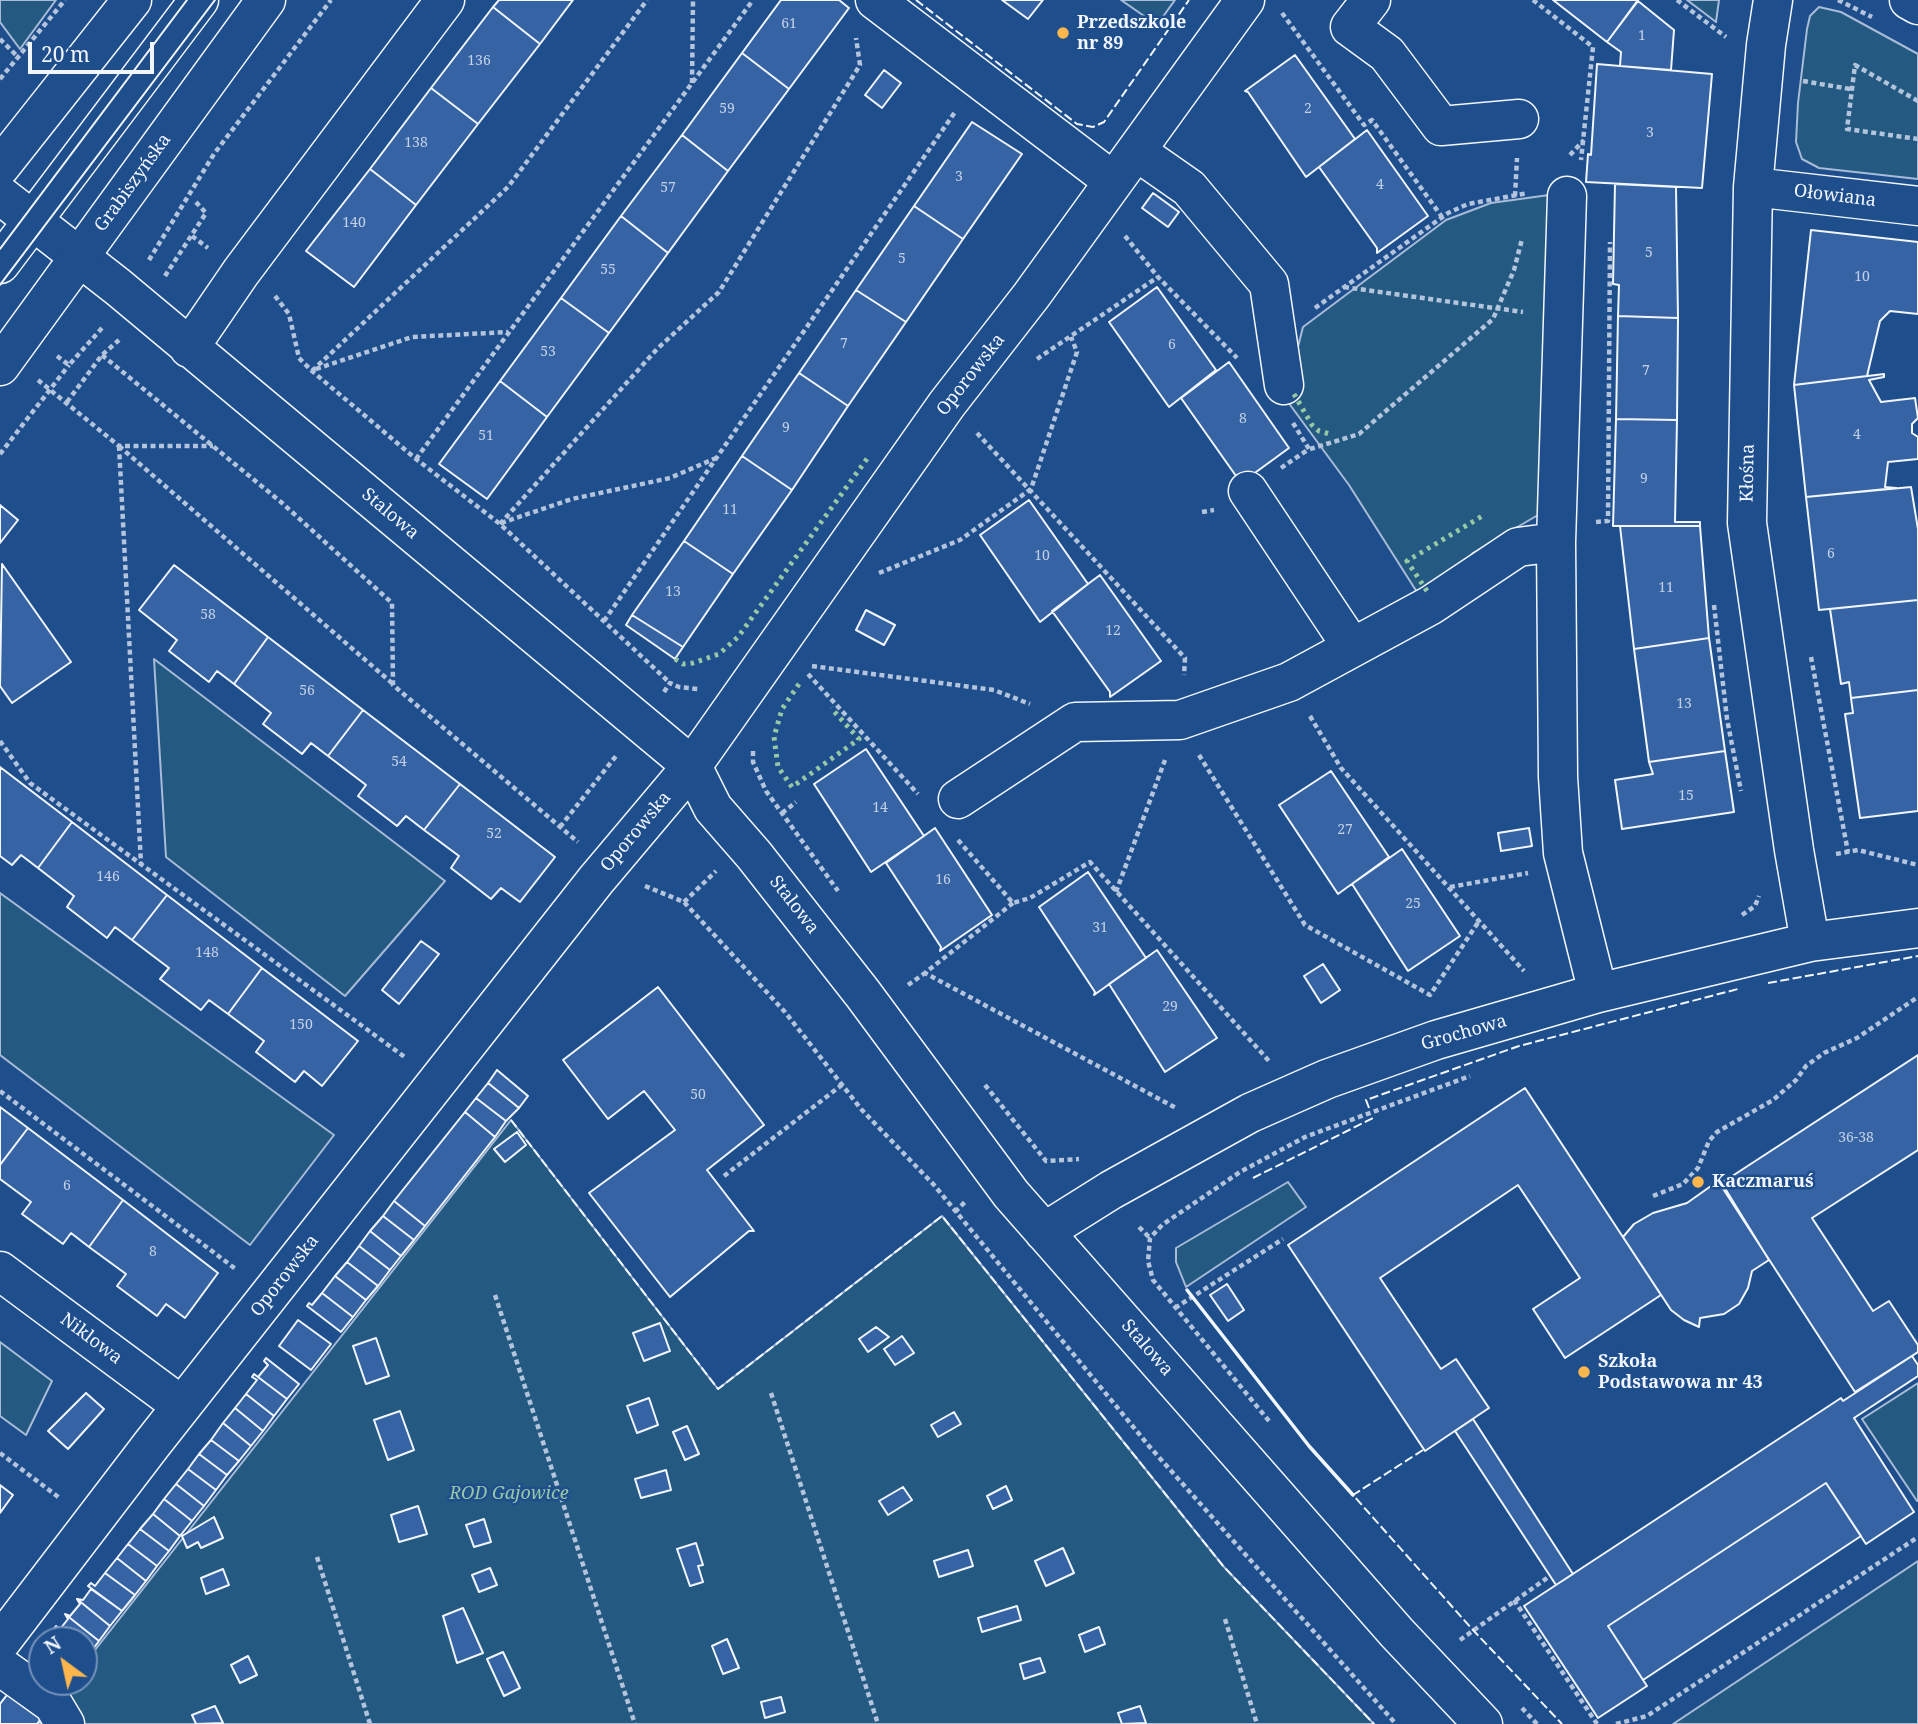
<!DOCTYPE html>
<html>
<head>
<meta charset="utf-8">
<style>
  body { margin:0 }
  #map { position:relative; width:1918px; height:1724px; overflow:hidden; background:#1f4e8c; font-family:"Noto Serif",serif }
  canvas { display:block }
  .north { position:absolute; left:28px; top:1626px; width:70px; height:70px; box-sizing:border-box; background:#1f4e8c; border:2px solid #7391ba; border-radius:50%; rotate:327deg; font-size:19px; font-weight:700; line-height:28px; text-align:center; color:#f2f6ff }
  .north::after { content:''; display:block; margin:auto; width:24px; height:32px; background:#ffb74d; clip-path:polygon(50% 0,100% 100%,50% 72%,0 100%) }
  .scale { position:absolute; left:28px; top:42px; width:126px; height:32px; box-sizing:border-box; border:4px solid #f2f6ff; border-top:0; padding-left:9px; font-size:21px; line-height:24px; white-space:nowrap; color:#f2f6ff; -webkit-text-stroke:5px #1f4e8c; paint-order:stroke }
</style>
</head>
<body>
<div id="map">
<canvas width="1918" height="1724"></canvas>
<div class="north">N</div>
<div class="scale">20 m</div>
</div>
<script>
const ctx = document.querySelector('canvas').getContext('2d');
ctx.lineJoin = 'round';
function fillPath(path, color) {
  ctx.fillStyle = color;
  ctx.fill(path, 'evenodd');
}
function shape(rows) {
  const path = new Path2D();
  for (const r of rows) {
    path.moveTo(r[0], r[1]);
    for (let i = 2; i < r.length; i += 2) path.lineTo(r[i], r[i + 1]);
  }
  return path;
}
function stroke(path, color, width, dash) {
  ctx.strokeStyle = color;
  ctx.lineWidth = width;
  ctx.lineCap = dash ? 'butt' : 'round';
  ctx.setLineDash(dash || []);
  ctx.stroke(path);
}
function write(font, color, halo, rows, align = 'center') {
  ctx.font = font + ' "Noto Serif",serif';
  ctx.lineWidth = 5;
  ctx.setLineDash([]);
  ctx.textBaseline = 'middle';
  ctx.strokeStyle = halo;
  ctx.fillStyle = color;
  for (const [text, x, y, turn = 0] of rows) {
    ctx.save();
    ctx.translate(x, y);
    ctx.rotate((+turn || 0) * Math.PI / 180);
    ctx.textAlign = isNaN(turn) ? turn : align;
    if (halo) ctx.strokeText(text, 0, 0);
    ctx.fillText(text, 0, 0);
    ctx.restore();
  }
}
const green = shape([
  [0,0,56,0,20,49,0,22,0,0],
  [1121,0,1175,0,1157,25,1121,0],
  [1687,0,1719,0,1716,22,1687,0],
  [1819,7,1841,12,1918,54,1918,179,1819,168,1802,159,1796,142,1798,103,1807,29,1810,16,1819,7],
  [1549,195,1538,515,1473,553,1448,582,1422,600,1349,485,1285,398,1303,327,1446,220,1491,203,1549,195],
  [154,659,445,881,345,996,166,857,154,659],
  [0,893,334,1135,250,1245,0,1055,0,893],
  [511,1120,718,1389,942,1216,1224,1567,1374,1724,38,1724,70,1682,84,1682,84,1664,511,1120],
  [1288,1182,1306,1207,1186,1287,1176,1262,1176,1248,1288,1182],
  [0,1342,52,1381,26,1435,0,1416,0,1342],
  [1918,1383,1918,1500,1917,1501,1862,1419,1918,1383],
  [1918,1561,1918,1724,1673,1724,1918,1561]
]);
fillPath(green, '#245a82');
stroke(green, '#a8bbd7', 2);
const building = shape([
  [499,0,573,0,540,44,493,7,499,0],
  [781,0,839,0,849,8,789,89,742,53,781,0],
  [1002,0,1043,0,1028,19,1002,0],
  [1553,0,1638,0,1607,42,1553,0],
  [1638,1,1674,30,1671,70,1620,66,1621,52,1607,42,1638,1],
  [493,7,540,44,478,124,431,88,493,7],
  [742,53,789,89,728,171,682,135,742,53],
  [1295,55,1355,139,1306,177,1248,92,1245,91,1295,55],
  [1597,64,1712,74,1702,188,1586,182,1588,154,1591,155,1597,64],
  [884,70,901,83,882,108,865,95,884,70],
  [431,88,478,124,416,205,370,169,431,88],
  [972,122,1022,154,963,239,914,206,972,122],
  [1367,130,1428,216,1377,253,1377,248,1319,167,1367,130],
  [682,135,728,171,668,253,621,216,682,135],
  [370,169,416,205,354,287,306,251,370,169],
  [1615,184,1676,187,1678,318,1618,316,1619,285,1613,284,1615,184],
  [1153,193,1179,212,1168,227,1142,208,1153,193],
  [914,206,963,239,906,322,856,290,914,206],
  [621,216,668,253,609,333,561,298,621,216],
  [1811,230,1918,242,1918,314,1890,311,1880,321,1867,376,1794,385,1811,230],
  [1157,287,1216,370,1169,407,1109,322,1157,287],
  [856,290,906,322,848,406,799,373,856,290],
  [561,298,609,333,547,417,500,381,561,298],
  [1618,316,1678,318,1677,420,1616,419,1618,316],
  [1229,362,1289,448,1241,483,1181,398,1229,362],
  [799,373,848,406,792,490,742,456,799,373],
  [1884,374,1884,377,1869,380,1881,402,1915,398,1918,418,1912,424,1912,433,1918,437,1918,459,1888,462,1885,487,1896,488,1806,497,1794,385,1884,374],
  [500,381,547,417,487,499,439,464,500,381],
  [1616,419,1677,420,1675,522,1700,522,1700,526,1613,526,1616,419],
  [742,456,792,490,733,574,684,541,742,456],
  [1911,487,1918,529,1918,600,1819,610,1806,497,1911,487],
  [1029,500,1088,584,1040,622,980,535,1029,500],
  [0,505,18,520,0,543,0,505],
  [1620,526,1700,526,1709,638,1634,649,1620,526],
  [684,541,733,574,683,647,632,615,684,541],
  [2,564,71,662,12,703,0,686,2,564],
  [174,565,268,637,234,684,217,671,209,682,169,651,177,640,139,610,174,565],
  [1100,575,1161,661,1110,697,1110,692,1052,611,1100,575],
  [1918,600,1918,690,1851,698,1849,682,1841,684,1830,609,1918,600],
  [866,610,895,625,884,645,856,630,866,610],
  [632,615,683,647,675,659,626,625,632,615],
  [268,637,363,710,328,756,311,743,302,754,263,724,271,713,234,684,268,637],
  [1709,638,1725,751,1649,762,1634,649,1709,638],
  [1918,690,1918,811,1860,818,1845,714,1853,713,1851,698,1918,690],
  [363,710,460,784,424,830,406,816,397,826,358,796,366,785,328,756,363,710],
  [866,749,924,836,871,872,814,784,866,749],
  [1725,751,1734,812,1622,829,1615,780,1653,774,1649,762,1725,751],
  [0,767,72,822,38,868,21,855,12,865,0,856,0,767],
  [1331,771,1389,857,1338,894,1279,805,1331,771],
  [460,784,555,857,520,902,501,888,491,899,451,868,459,856,424,830,460,784],
  [72,822,167,895,132,940,115,927,107,938,67,907,74,896,38,868,72,822],
  [935,828,992,915,940,951,941,947,886,863,935,828],
  [1529,828,1532,846,1501,851,1498,833,1529,828],
  [1402,849,1460,936,1408,971,1352,884,1402,849],
  [1088,872,1146,958,1094,995,1095,992,1039,907,1088,872],
  [167,895,262,968,228,1014,209,1000,201,1010,160,979,169,968,132,940,167,895],
  [421,941,439,954,399,1004,382,990,421,941],
  [1157,950,1217,1038,1165,1072,1109,984,1157,950],
  [1323,964,1340,990,1321,1003,1304,976,1323,964],
  [262,968,358,1041,322,1086,304,1071,295,1082,256,1052,264,1041,228,1014,262,968],
  [658,987,764,1125,707,1170,754,1231,749,1231,670,1297,589,1193,675,1130,644,1091,608,1119,563,1060,658,987],
  [1918,1055,1918,1150,1812,1218,1873,1311,1889,1301,1918,1345,1918,1352,1855,1392,1720,1184,1918,1055],
  [497,1070,528,1096,519,1108,488,1083,497,1070],
  [488,1083,519,1108,506,1121,476,1098,488,1083],
  [1525,1088,1661,1295,1565,1358,1533,1309,1580,1278,1518,1185,1380,1278,1441,1369,1456,1359,1489,1408,1425,1451,1288,1245,1525,1088],
  [476,1098,506,1121,495,1137,465,1112,476,1098],
  [0,1107,28,1128,0,1165,0,1107],
  [465,1112,495,1137,425,1226,394,1201,465,1112],
  [28,1128,123,1200,89,1247,71,1233,63,1244,22,1214,31,1202,0,1179,0,1165,28,1128],
  [517,1132,526,1145,505,1162,494,1149,517,1132],
  [1718,1177,1769,1260,1752,1271,1748,1288,1739,1304,1724,1314,1700,1318,1699,1327,1684,1320,1671,1310,1623,1237,1634,1224,1653,1213,1687,1203,1711,1186,1718,1177],
  [123,1200,218,1273,185,1318,166,1304,157,1316,117,1286,126,1274,89,1247,123,1200],
  [394,1201,425,1226,414,1240,383,1216,394,1201],
  [383,1216,414,1240,401,1256,370,1231,383,1216],
  [370,1231,401,1256,390,1270,359,1246,370,1231],
  [359,1246,390,1270,378,1286,347,1262,359,1246],
  [347,1262,378,1286,366,1300,335,1276,347,1262],
  [335,1276,366,1300,353,1317,322,1293,335,1276],
  [1227,1284,1244,1310,1228,1321,1210,1295,1227,1284],
  [322,1293,353,1317,341,1332,307,1306,309,1303,312,1305,322,1293],
  [298,1320,331,1344,311,1370,279,1346,298,1320],
  [660,1323,670,1351,644,1361,633,1333,660,1323],
  [876,1327,889,1337,868,1352,859,1339,876,1327],
  [902,1336,914,1353,895,1365,884,1349,902,1336],
  [376,1338,389,1376,366,1384,353,1346,376,1338],
  [1912,1356,1918,1365,1918,1376,1854,1418,1914,1512,1866,1544,1826,1483,1608,1626,1647,1686,1598,1718,1524,1606,1841,1398,1843,1401,1912,1356],
  [266,1358,299,1384,287,1399,258,1377,268,1365,264,1361,266,1358],
  [254,1374,287,1399,274,1416,246,1394,257,1380,252,1377,254,1374],
  [86,1393,104,1409,68,1449,48,1431,86,1393],
  [246,1394,274,1416,263,1431,235,1408,246,1394],
  [649,1398,658,1425,637,1433,627,1406,649,1398],
  [235,1408,263,1431,251,1446,223,1423,235,1408],
  [400,1411,414,1450,388,1460,374,1420,400,1411],
  [954,1412,961,1424,938,1437,931,1425,954,1412],
  [1473,1419,1573,1574,1556,1585,1455,1431,1473,1419],
  [223,1423,251,1446,239,1461,211,1440,223,1423],
  [687,1426,699,1454,685,1460,673,1432,687,1426],
  [211,1440,239,1461,227,1475,199,1454,211,1440],
  [199,1454,227,1475,216,1490,188,1469,199,1454],
  [188,1469,216,1490,204,1506,176,1484,188,1469],
  [666,1470,671,1490,641,1498,635,1479,666,1470],
  [1826,1483,1861,1536,1643,1680,1608,1626,1826,1483],
  [176,1484,204,1506,192,1521,164,1499,176,1484],
  [0,1485,13,1495,0,1513,0,1485],
  [1006,1486,1012,1500,993,1509,987,1496,1006,1486],
  [903,1487,912,1500,888,1515,879,1501,903,1487],
  [164,1499,192,1521,180,1536,153,1514,164,1499],
  [418,1506,427,1534,399,1542,391,1515,418,1506],
  [153,1514,180,1536,169,1551,140,1529,153,1514],
  [214,1517,223,1538,201,1548,198,1542,187,1548,182,1536,214,1517],
  [484,1519,491,1542,474,1547,466,1525,484,1519],
  [140,1529,169,1551,157,1566,128,1544,140,1529],
  [696,1543,703,1565,698,1566,703,1582,690,1586,677,1549,696,1543],
  [128,1544,157,1566,146,1581,117,1558,128,1544],
  [1063,1548,1074,1573,1046,1586,1035,1561,1063,1548],
  [968,1550,973,1566,939,1577,934,1561,968,1550],
  [117,1558,146,1581,135,1595,105,1573,117,1558],
  [490,1568,497,1585,479,1592,472,1575,490,1568],
  [223,1569,229,1585,206,1594,201,1578,223,1569],
  [105,1573,135,1595,122,1611,88,1586,91,1583,95,1586,105,1573],
  [91,1589,122,1611,110,1626,77,1599,83,1600,91,1589],
  [77,1599,110,1626,99,1641,65,1614,70,1616,80,1604,77,1599],
  [1017,1606,1021,1620,982,1632,978,1618,1017,1606],
  [463,1608,483,1653,457,1663,443,1616,463,1608],
  [65,1614,99,1641,90,1653,84,1648,84,1640,74,1640,60,1629,68,1619,65,1614],
  [56,1626,60,1629,74,1640,46,1640,56,1626],
  [1099,1627,1105,1644,1085,1652,1079,1635,1099,1627],
  [727,1639,739,1668,723,1674,712,1646,727,1639],
  [42,1646,42,1669,31,1660,42,1646],
  [503,1652,520,1688,504,1696,487,1659,503,1652],
  [248,1656,257,1675,240,1683,231,1665,248,1656],
  [1040,1658,1045,1672,1024,1679,1020,1664,1040,1658],
  [10,1691,43,1716,37,1724,0,1724,0,1704,10,1691],
  [781,1697,785,1712,765,1718,761,1702,781,1697],
  [215,1706,223,1723,196,1724,192,1715,215,1706],
  [1140,1706,1146,1723,1122,1724,1118,1713,1140,1706]
]);
fillPath(building, '#3563a3');
stroke(building, '#f2f6ff', 2);
const minor = shape([
  [875,0,1113,181],
  [1371,0,1350,27,1387,54,1441,126,1519,119],
  [1773,0,1766,45,1753,187,1747,523,1794,850,1810,942],
  [1909,0,1918,5],
  [1136,151,1189,188,1269,284,1284,385],
  [1753,187,1918,206],
  [0,195,118,287,692,766,713,808,754,855,863,994,1011,1194,1397,1633,1483,1724],
  [1567,196,1556,542,1558,777,1563,853,1598,993],
  [0,264,199,0],
  [189,348,241,272,445,0],
  [1248,491,1352,647],
  [958,799,1075,722,1180,720,1289,682,1431,605,1518,547,1556,542],
  [1044,1232,1111,1190,1250,1113,1327,1079,1436,1040,1598,993,1810,942,1918,928],
  [0,1271,182,1406],
  [0,1643,152,1444,596,880,692,766,947,404,1031,296,1245,0],
  [0,1666,53,1704,65,1724]
]);
const major = shape([
  [0,167,132,0],
  [0,366,266,0]
]);
stroke(minor, '#f2f6ff', 41);
stroke(major, '#f2f6ff', 41);
stroke(shape([
  [1533,0,1593,47,1581,160],
  [1677,0,1726,37],
  [1838,0,1872,17],
  [1282,13,1364,125,1372,120,1442,217],
  [0,39,19,58],
  [0,79,65,0],
  [1803,81,1850,89],
  [692,83,693,0],
  [1918,101,1855,65,1847,129,1918,139],
  [1570,155,1584,140],
  [1515,196,1517,158],
  [192,236,208,248],
  [1125,236,1158,277,1237,358],
  [149,260,214,154,331,0],
  [165,276,206,213,194,200],
  [1344,287,1523,312],
  [275,296,289,314,299,358,312,371,416,459,500,524,670,683],
  [1315,308,1448,213,1468,204,1528,193],
  [102,355,281,502,392,603,393,685,578,842],
  [57,356,69,365,102,328],
  [1037,359,1158,277],
  [316,369,412,337,508,332],
  [312,371,508,187,647,0],
  [38,380,119,446,213,446],
  [67,402,102,355,119,340],
  [977,433,1185,658,1184,675],
  [119,446,141,864],
  [119,446,393,684],
  [1310,449,1359,434,1493,319,1514,270,1522,239],
  [0,454,69,365],
  [416,459,753,0],
  [1281,468,1309,449,1293,423],
  [1202,512,1214,510],
  [1596,522,1608,521,1610,242],
  [501,523,572,499,670,478,716,458],
  [500,524,657,349,719,292,860,65,856,38],
  [879,573,960,540,1031,489,1077,352,1071,337],
  [1714,605,1727,719,1741,791],
  [604,621,955,112],
  [1811,657,1848,852],
  [812,666,994,690,1030,704],
  [808,674,918,794],
  [664,692,670,683,679,687,698,689],
  [1310,716,1341,768,1524,971],
  [0,741,30,783,406,1058],
  [753,751,753,762,766,791,838,891],
  [1199,755,1305,925,1430,995,1479,921],
  [782,813,796,802],
  [560,827,616,756],
  [958,840,1013,903,1030,898,1090,862,1269,1061],
  [1836,854,1858,850,1918,865],
  [645,886,684,902,785,1012,861,1109,934,1185,1149,1446,1396,1724],
  [1450,887,1528,873],
  [1116,892,1165,760],
  [684,902,716,871],
  [1013,903,925,973,1176,1108],
  [1742,915,1755,906,1759,896],
  [908,985,925,973],
  [985,1085,1046,1161,1079,1159],
  [0,1091,237,1270],
  [724,1176,843,1084],
  [1653,1196,1683,1184,1698,1168,1709,1141,1717,1132,1773,1100,1796,1080,1806,1066,1824,1053,1857,1038,1918,997],
  [955,1212,967,1200],
  [1139,1227,1150,1238],
  [495,1295,635,1724],
  [1175,1308,1283,1239],
  [771,1393,878,1724],
  [1269,1421,1153,1280,1148,1261,1150,1238,1162,1225,1240,1172,1305,1137,1470,1076],
  [0,1453,61,1499],
  [317,1557,370,1724],
  [1514,1600,1597,1724],
  [1225,1619,1257,1724],
  [1460,1640,1547,1578],
  [1522,1708,1537,1724],
  [1616,1724,1647,1716,1918,1537]
]), '#b3c4dc', 4.5, [5, 3.5]);
stroke(minor, '#1f4e8c', 38);
stroke(major, '#1f4e8c', 38);
stroke(shape([
  [0,249,187,0],
  [0,285,215,0]
]), '#f2f6ff', 2);
stroke(shape([
  [1294,394,1312,425,1319,431,1330,434],
  [1427,591,1407,561,1484,515],
  [675,659,683,664,693,663,719,654,738,637,869,456],
  [799,684,782,709,774,737,778,767,792,787,859,739,831,708]
]), '#97c8a6', 5, [3.5, 5]);
stroke(shape([
  [916,0,1077,124,1093,127,1104,122,1189,0],
  [1768,983,1918,956],
  [1369,1108,1366,1100,1519,1046,1738,989],
  [511,1120,718,1389,942,1216,1224,1567,1374,1724],
  [1253,1178,1375,1117],
  [1423,1450,1353,1495,1472,1629,1562,1724]
]), '#f2f6ff', 2, [9, 3.5]);
stroke(shape([
  [1187,1290,1309,1446,1353,1495]
]), '#f2f6ff', 3.5);
for (const [x, y, r, color] of [
  [1063,33,7,"#ffb74d"],
  [1698,1182,7,"#ffb74d"],
  [1584,1372,7,"#ffb74d"]
]) {
  const dot = new Path2D();
  dot.arc(x, y, r, 0, 2 * Math.PI);
  ctx.fillStyle = color;
  ctx.fill(dot);
  stroke(dot, '#1f4e8c', 2.5);
}
write('14px', '#c3d1e8', null, [
  ["61",789,24],
  ["1",1642,36],
  ["136",479,61],
  ["59",727,109],
  ["2",1308,109],
  ["3",1650,133],
  ["138",416,143],
  ["3",959,177],
  ["4",1380,185],
  ["57",668,188],
  ["140",354,223],
  ["5",1649,253],
  ["5",902,259],
  ["55",608,270],
  ["10",1862,277],
  ["7",844,344],
  ["6",1172,345],
  ["53",548,352],
  ["7",1646,371],
  ["8",1243,419],
  ["9",786,428],
  ["4",1857,435],
  ["51",486,436],
  ["9",1644,479],
  ["11",730,510],
  ["6",1831,554],
  ["10",1042,556],
  ["11",1666,588],
  ["13",673,592],
  ["58",208,615],
  ["12",1113,631],
  ["56",307,691],
  ["13",1684,704],
  ["54",399,762],
  ["15",1686,796],
  ["14",880,808],
  ["27",1345,830],
  ["52",494,834],
  ["146",108,877],
  ["16",943,880],
  ["25",1413,904],
  ["31",1100,928],
  ["148",207,953],
  ["29",1170,1007],
  ["150",301,1025],
  ["50",698,1095],
  ["36-38",1856,1138],
  ["6",67,1186],
  ["8",153,1252]
]);
write('bold 18px', '#f2f6ff', '#1f4e8c', [
  ["Przedszkole",1077,23],
  ["nr 89",1077,44],
  ["Kaczmaruś",1712,1182],
  ["Szkoła",1598,1362],
  ["Podstawowa nr 43",1598,1383]
], 'left');
write('18px', '#f2f6ff', '#1f4e8c', [
  ["Grabiszyńska",133,183,-54],
  ["Ołowiana",1835,196,7],
  ["Oporowska",971,375,-52],
  ["Kłośna",1748,473,-89],
  ["Stalowa",390,514,40],
  ["Oporowska",636,832,-50],
  ["Stalowa",794,905,52],
  ["Grochowa",1464,1033,-16],
  ["Oporowska",285,1276,-52],
  ["Niklowa",91,1339,37],
  ["Stalowa",1147,1348,49]
]);
write('italic 18px', '#97c8a6', '#1f4e8c', [
  ["ROD Gajowice",509,1494]
]);
</script>
</body>
</html>
